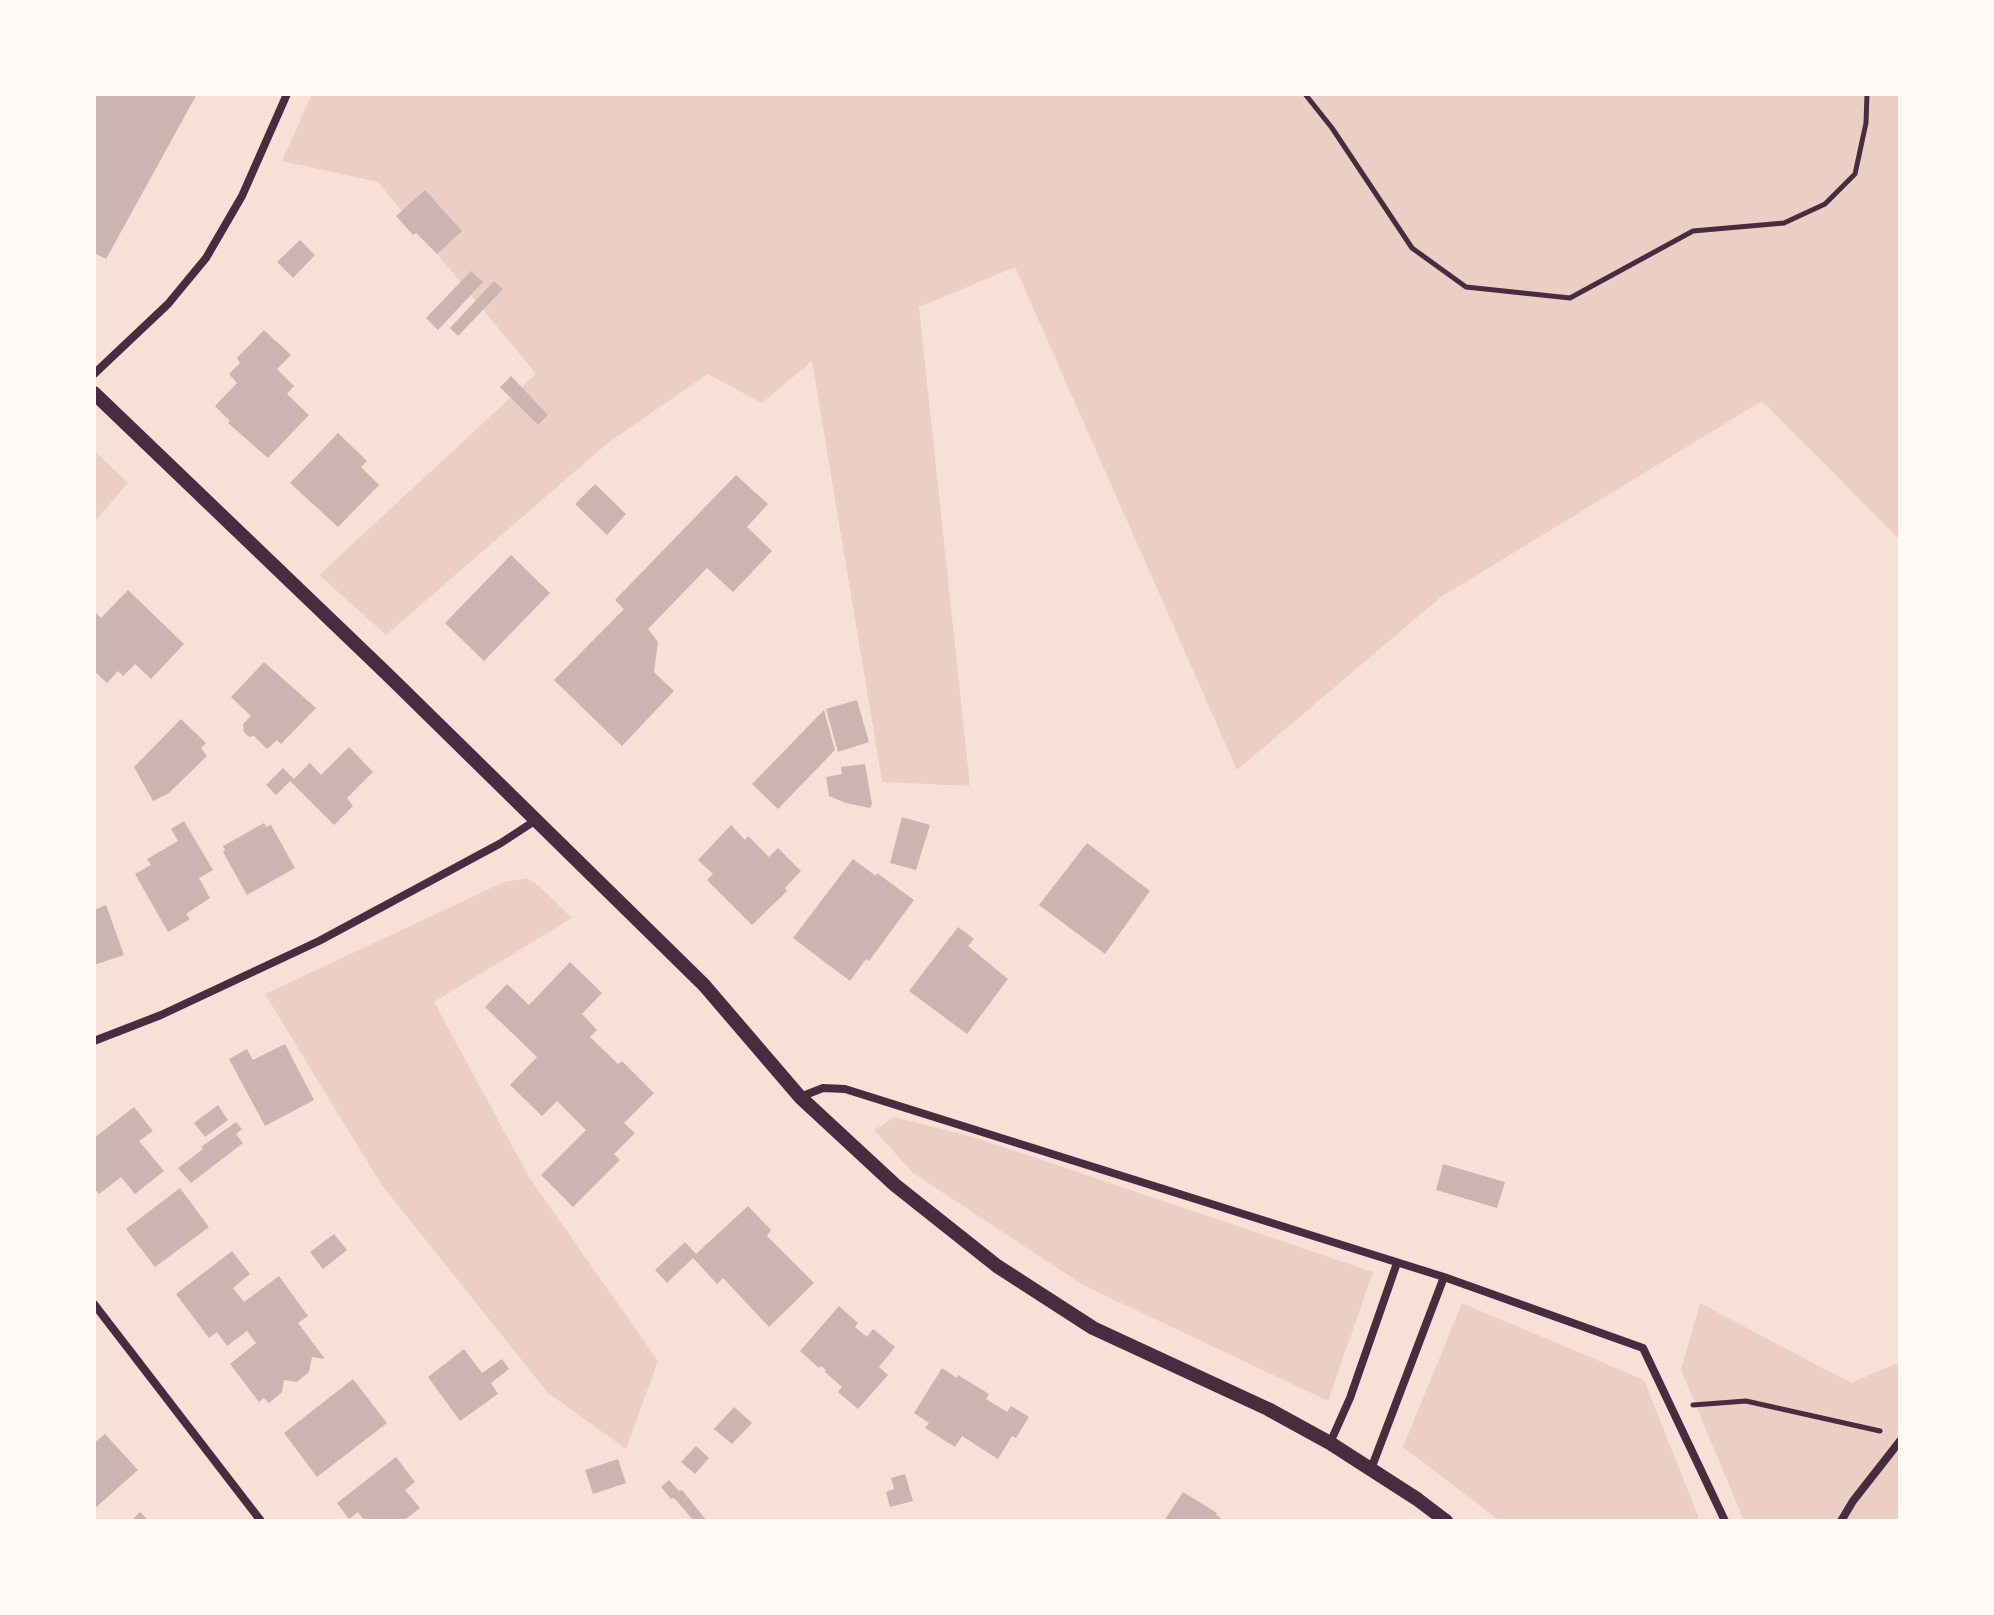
<!DOCTYPE html>
<html>
<head>
<meta charset="utf-8">
<style>
  body { margin:0 }
  #map { position:relative; width:1994px; height:1615px; overflow:hidden; background:#f7e1d7; font-family:Literata,serif }
  canvas { display:block }
  .frame { position:absolute; inset:0; border:96px solid #fffaf5; pointer-events:none }
</style>
</head>
<body>
<div id="map">
<canvas width="1994" height="1615"></canvas>
<div class="frame"></div>
</div>
<script>
const ctx = document.querySelector('canvas').getContext('2d');
ctx.lineJoin = 'round';
function fillPath(path, color) {
  ctx.fillStyle = color;
  ctx.fill(path, 'evenodd');
}
function shape(rows) {
  const path = new Path2D();
  for (const r of rows) {
    path.moveTo(r[0], r[1]);
    for (let i = 2; i < r.length; i += 2) path.lineTo(r[i], r[i + 1]);
  }
  return path;
}
function stroke(path, color, width, dash) {
  ctx.strokeStyle = color;
  ctx.lineWidth = width;
  ctx.lineCap = dash ? 'butt' : 'round';
  ctx.setLineDash(dash || []);
  ctx.stroke(path);
}
fillPath(shape([
  [312,94,1900,94,1900,540,1762,401,1441,597,1237,770,1015,267,919,307,970,786,882,782,812,361,762,403,708,374,609,442,386,635,319,575,536,374,378,182,282,161],
  [94,450,128,483,94,522],
  [527,878,539,886,572,918,434,1002,529,1177,658,1361,626,1449,548,1393,381,1184,265,994,504,882],
  [895,1117,977,1138,1373,1272,1328,1401,1083,1285,913,1173,874,1130],
  [1462,1303,1644,1380,1700,1521,1500,1521,1403,1447],
  [1700,1303,1851,1383,1900,1362,1900,1521,1744,1521,1681,1370]
]), '#ebcfc5');
fillPath(shape([
  [94,94,197,94,106,259,94,253],
  [425,190,462,231,437,254,416,233,413,235,396,216],
  [300,240,315,255,293,278,277,262],
  [471,271,483,282,438,330,426,318],
  [494,281,503,289,458,336,450,328],
  [264,330,291,355,277,369,294,386,287,394,309,415,268,458,228,423,230,421,215,406,237,383,229,374,240,363,237,358],
  [511,376,548,415,538,425,500,387],
  [338,433,367,461,361,467,379,485,338,527,290,483],
  [736,475,768,504,747,527,772,551,733,592,707,568,648,629,658,642,654,672,674,691,622,746,554,680,624,609,615,600],
  [595,484,626,514,607,535,575,504],
  [511,555,550,593,484,661,445,623],
  [128,590,184,644,151,679,135,664,123,676,118,671,107,683,94,671,94,611,101,618],
  [264,662,316,708,281,744,277,740,267,749,254,736,249,737,244,732,243,724,251,716,231,697],
  [857,700,869,742,838,752,826,709],
  [824,710,835,750,778,809,752,784],
  [181,719,206,743,201,748,207,756,169,793,153,801,134,767],
  [349,747,373,772,347,798,353,806,334,825,290,781,276,795,266,785,283,768,294,779,310,763,321,775],
  [865,764,872,804,870,808,846,803,829,796,826,777,842,774,841,767],
  [902,817,930,825,916,870,890,863],
  [184,821,213,870,199,878,210,898,186,914,190,919,168,932,135,874,151,865,147,859,178,841,171,829],
  [264,823,266,827,271,825,295,868,247,895,223,852,225,850,223,846],
  [731,825,745,840,748,836,769,857,778,848,801,871,785,888,787,891,752,925,707,880,713,874,698,860],
  [1087,843,1150,891,1105,954,1039,905],
  [853,859,876,876,877,873,914,900,869,961,866,959,850,981,793,938],
  [106,905,124,955,94,965,94,910],
  [958,927,974,939,968,946,1008,979,967,1034,909,991],
  [570,962,602,993,582,1014,597,1030,590,1037,618,1064,622,1061,654,1093,624,1123,635,1133,614,1154,620,1160,573,1207,541,1175,586,1130,557,1101,542,1116,510,1085,537,1057,485,1007,507,984,529,1005],
  [285,1044,314,1100,265,1126,229,1059,247,1049,253,1060],
  [218,1105,228,1120,205,1137,194,1123],
  [134,1107,153,1131,139,1141,164,1171,135,1194,121,1177,99,1194,94,1188,94,1138],
  [236,1122,242,1129,236,1134,243,1143,191,1183,178,1168,203,1149,201,1147],
  [1443,1164,1505,1182,1497,1208,1436,1190],
  [180,1188,209,1227,155,1267,126,1229],
  [748,1206,771,1230,767,1236,814,1283,769,1327,723,1278,717,1284,693,1258,667,1283,655,1270,685,1242,696,1254],
  [334,1234,347,1250,323,1269,310,1252],
  [232,1251,250,1274,233,1288,244,1302,279,1276,308,1316,298,1323,325,1359,312,1357,309,1372,297,1382,284,1380,282,1392,269,1403,264,1398,259,1402,230,1364,256,1343,247,1331,227,1346,217,1332,209,1338,176,1294],
  [839,1306,858,1323,855,1327,867,1337,873,1329,895,1347,879,1367,888,1375,858,1409,838,1392,842,1387,825,1372,826,1370,821,1366,819,1368,800,1351],
  [464,1349,482,1373,502,1359,509,1369,491,1383,498,1394,460,1421,428,1377],
  [942,1368,957,1378,958,1375,989,1394,986,1399,1007,1412,1011,1406,1029,1417,1016,1438,1012,1436,998,1459,962,1436,955,1447,925,1428,929,1423,914,1413],
  [353,1379,387,1423,317,1477,284,1433],
  [734,1407,752,1423,732,1444,714,1429],
  [105,1434,138,1470,94,1509,94,1443],
  [696,1446,709,1458,695,1474,681,1462],
  [396,1457,415,1482,405,1490,420,1508,403,1521,365,1521,358,1512,349,1519,337,1503],
  [618,1459,626,1483,593,1494,585,1470],
  [905,1474,913,1501,890,1507,886,1492,894,1489,891,1478],
  [669,1480,679,1491,682,1490,707,1521,694,1521,674,1498,671,1499,661,1487],
  [1183,1492,1217,1513,1216,1515,1225,1521,1164,1521],
  [140,1512,149,1521,131,1521]
]), '#ccb4b1');
stroke(shape([
  [1305,94,1332,128,1412,248,1466,287,1570,298,1693,231,1784,223,1825,204,1855,174,1866,123,1867,94],
  [1693,1405,1746,1401,1880,1431]
]), '#4a2c40', 5);
stroke(shape([
  [94,374,168,304,206,258,242,196,287,94],
  [94,1041,161,1015,319,941,501,843,536,820],
  [800,1097,823,1088,845,1089,1444,1277,1643,1348,1725,1521],
  [94,1304,261,1521],
  [1330,1443,1350,1398,1397,1263],
  [1371,1469,1444,1277],
  [1841,1521,1853,1501,1900,1441]
]), '#4a2c40', 8);
stroke(shape([
  [94,393,388,675,704,985,800,1097,895,1185,997,1266,1093,1328,1268,1409,1330,1443,1417,1499,1446,1521]
]), '#4a2c40', 14);
</script>
</body>
</html>
